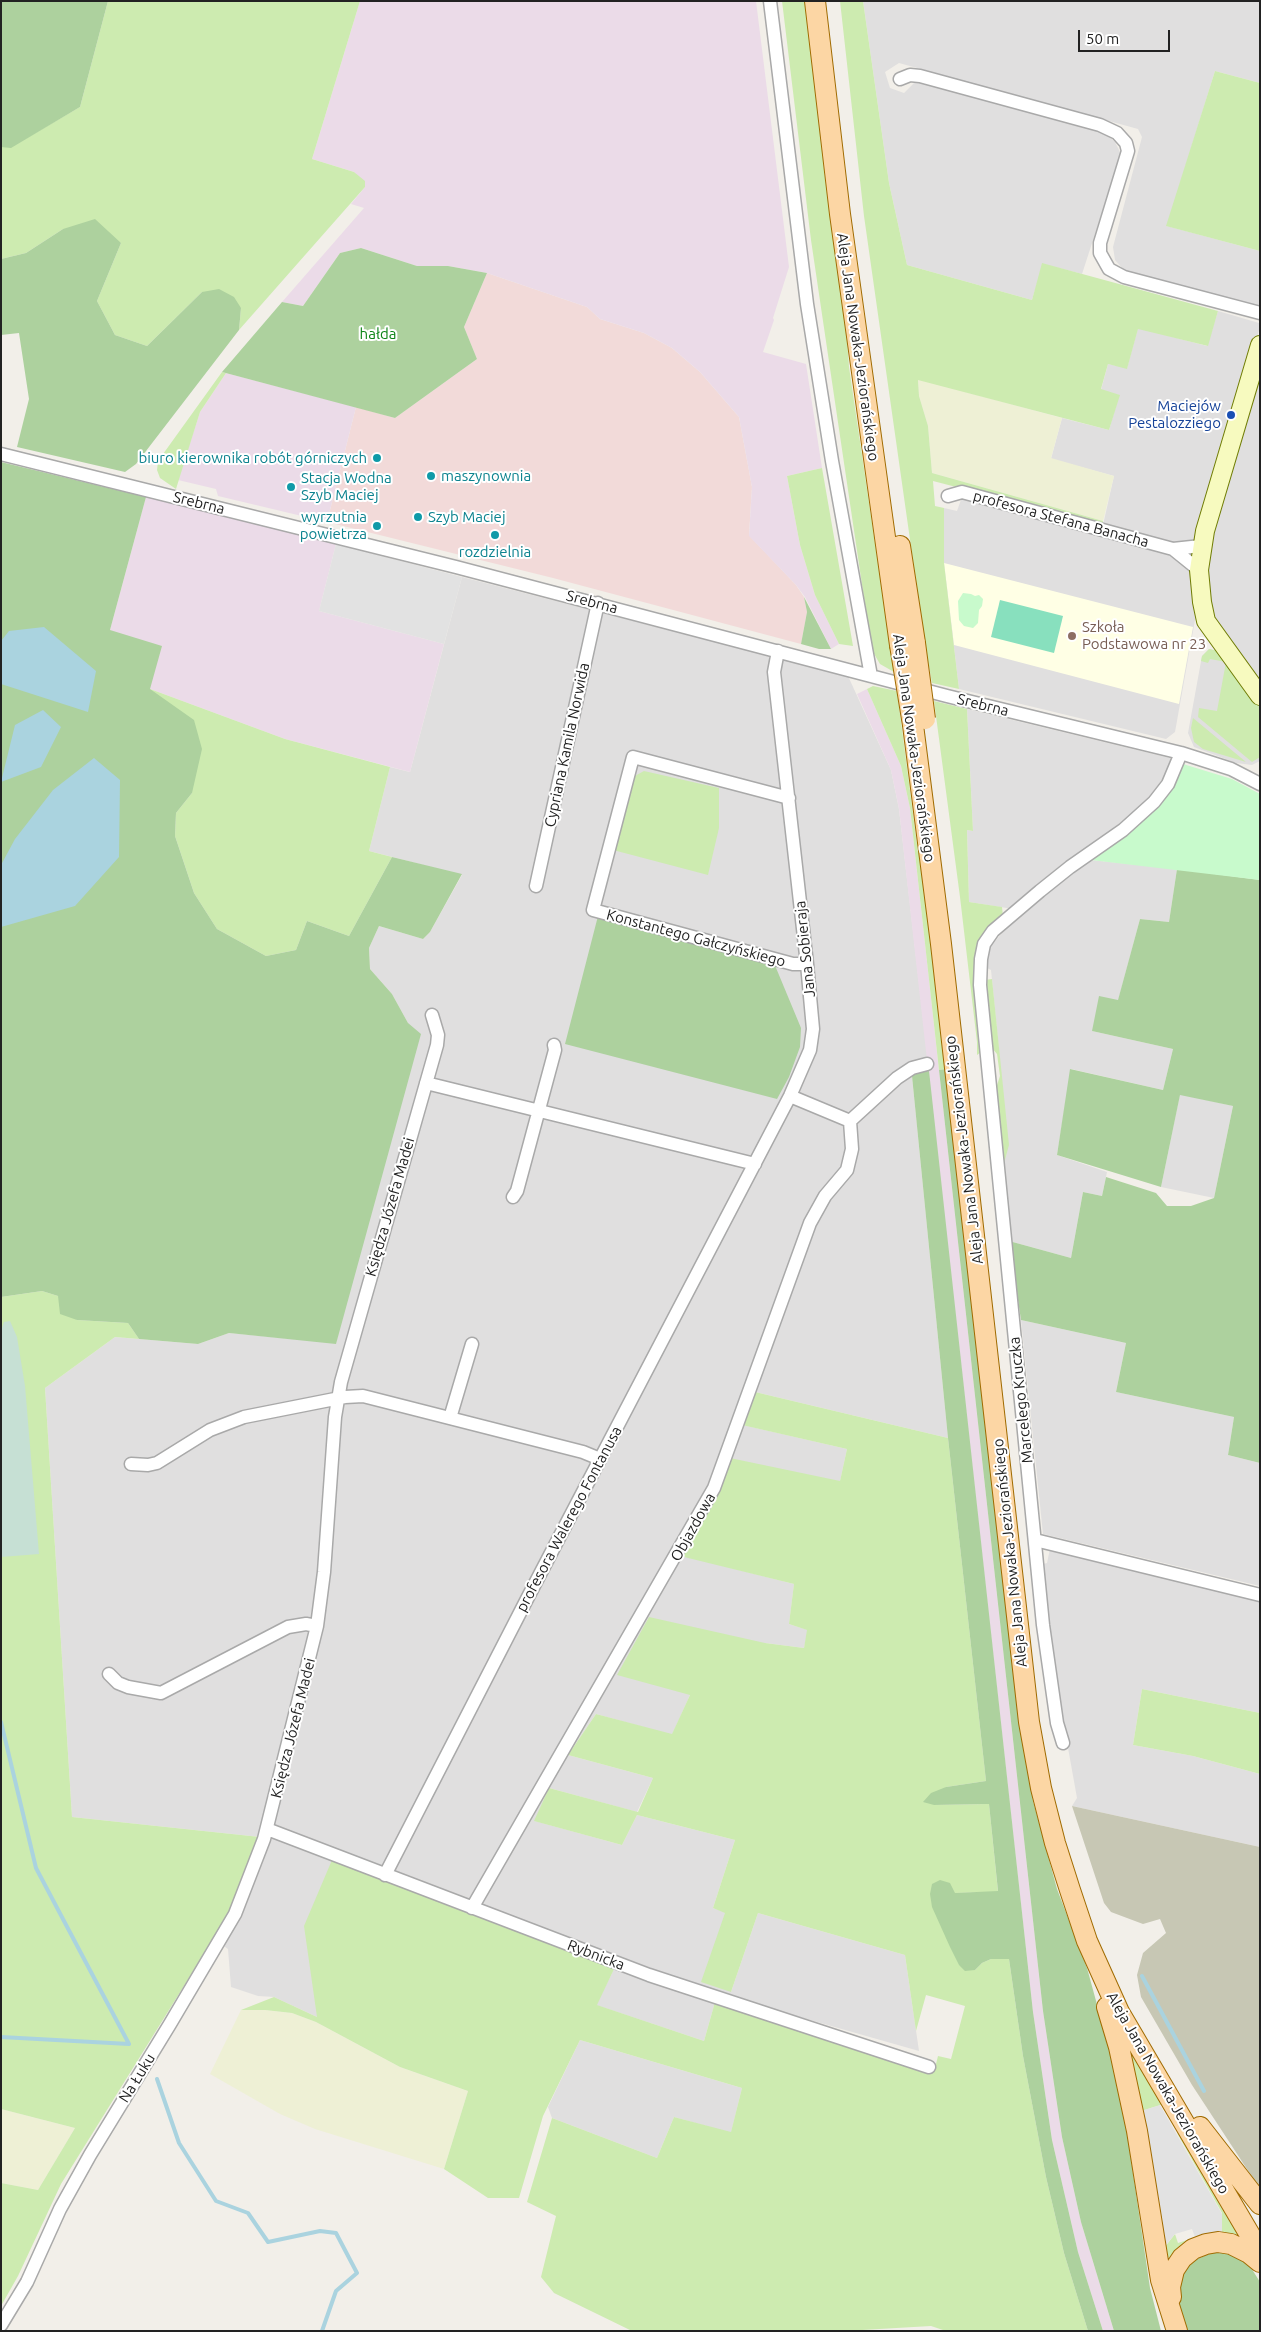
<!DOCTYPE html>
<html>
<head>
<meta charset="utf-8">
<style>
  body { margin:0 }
  #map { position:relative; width:1261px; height:2332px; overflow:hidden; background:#f2efe9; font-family:Ubuntu,sans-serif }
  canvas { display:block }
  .frame { position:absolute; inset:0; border:2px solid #222; pointer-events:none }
  .scale { position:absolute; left:1078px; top:30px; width:92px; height:22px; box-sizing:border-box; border:2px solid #222; border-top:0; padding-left:6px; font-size:15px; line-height:18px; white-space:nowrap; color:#222; -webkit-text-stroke:4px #fff; paint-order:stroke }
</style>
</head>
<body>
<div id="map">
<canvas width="1261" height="2332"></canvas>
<div class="frame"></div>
<div class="scale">50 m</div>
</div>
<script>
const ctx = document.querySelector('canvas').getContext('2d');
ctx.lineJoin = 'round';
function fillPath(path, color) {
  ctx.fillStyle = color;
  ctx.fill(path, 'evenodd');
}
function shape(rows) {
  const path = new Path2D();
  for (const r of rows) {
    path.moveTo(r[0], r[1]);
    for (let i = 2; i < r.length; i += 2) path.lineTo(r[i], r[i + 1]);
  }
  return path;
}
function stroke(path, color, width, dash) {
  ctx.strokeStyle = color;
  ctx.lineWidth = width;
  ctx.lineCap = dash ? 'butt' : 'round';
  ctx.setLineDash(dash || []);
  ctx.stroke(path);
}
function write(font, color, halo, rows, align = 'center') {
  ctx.font = font + ' Ubuntu,sans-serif';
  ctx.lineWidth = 4;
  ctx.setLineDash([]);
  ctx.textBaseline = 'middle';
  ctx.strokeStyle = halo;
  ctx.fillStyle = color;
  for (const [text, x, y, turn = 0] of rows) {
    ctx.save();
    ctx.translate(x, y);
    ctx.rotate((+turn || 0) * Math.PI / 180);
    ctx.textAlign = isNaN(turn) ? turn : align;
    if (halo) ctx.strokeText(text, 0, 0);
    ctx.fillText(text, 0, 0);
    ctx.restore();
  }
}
fillPath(shape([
  [863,1,1260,1,1260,83,1215,71,1167,226,1260,251,1260,311,1124,270,1115,260,1113,247,1142,137,1138,129,899,63,885,72,890,88,904,93,916,81,1104,132,1115,142,1121,154,1082,274,1043,264,1032,300,907,265,889,183],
  [1218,311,1259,323,1260,327,1195,541,1187,546,1103,525,1114,476,1051,459,1062,418,1109,430,1119,395,1101,390,1108,364,1127,368,1138,328,1207,346],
  [1260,372,1260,681,1215,617,1207,584,1210,540],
  [962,497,1172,553,1193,568,1195,620,1175,732,1166,739,959,689,944,563,944,508,957,511],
  [462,577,848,676,891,770,899,809,929,1070,919,1072,912,1076,948,1438,755,1392,743,1425,847,1449,840,1481,680,1555,794,1584,789,1624,808,1630,804,1648,765,1643,690,1695,672,1735,596,1714,568,1755,653,1778,637,1812,549,1788,535,1821,622,1845,637,1815,735,1840,713,1908,725,1912,731,1992,758,1913,905,1955,919,2051,754,2004,715,2002,704,2041,596,2005,615,1967,317,2017,274,1997,258,1996,231,1987,228,1949,214,1939,260,1837,72,1817,45,1388,115,1337,198,1344,229,1333,336,1343,408,1023,392,994,370,969,369,948,379,926,423,939,430,932,462,875,369,851,390,767,410,772],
  [1209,649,1219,651,1260,708,1260,761,1252,765,1236,763,1194,747,1188,733,1202,656],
  [967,709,1170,758,1172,762,1152,797,1013,909,969,902,967,830,973,831],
  [1091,860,1177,869,1169,922,1140,919,1118,1001,1092,1031,1173,1049,1163,1090,1071,1069,1057,1155,1107,1172,1102,1196,1083,1192,1071,1258,1009,1241,1003,1167,999,1050,991,970,985,967,990,947,1010,924,1070,873],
  [1180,1094,1233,1106,1214,1198,1161,1187],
  [1021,1320,1126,1343,1116,1392,1234,1417,1228,1455,1260,1463,1260,1586,1043,1534],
  [1050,1549,1260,1601,1260,1713,1142,1689,1133,1745,1193,1756,1260,1774,1260,1847,1072,1806,1077,1798,1049,1642,1043,1564,1047,1563],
  [580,2040,742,2088,731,2133,674,2117,657,2158,552,2118,548,2107]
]), '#e0dfdf');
fillPath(shape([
  [487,273,587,307,600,319,644,333,672,348,700,372,739,417,752,487,749,535,796,585,804,597,807,612,801,644,553,578,327,522,356,407,395,418,477,359,464,327]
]), '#f2dad9');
fillPath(shape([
  [360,1,756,1,789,267,773,318,774,320,763,352,806,364,822,468,787,476,800,545,815,595,839,644,831,649,805,597,796,585,749,536,752,487,739,417,700,372,672,348,644,333,600,319,587,307,487,273,448,266,417,266,361,248,340,253,303,306,282,302,364,208,351,204,365,187,354,172,312,159],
  [226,373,356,407,327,522,218,496,216,489,178,480,200,412],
  [146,497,336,544,319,611,444,644,410,772,285,739,150,689,110,630],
  [867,689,901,766,910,808,1043,2011,1062,2137,1081,2222,1114,2331,1103,2331,1078,2252,1052,2140,1033,2012,899,809,891,770,857,694]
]), '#ebdbe8');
fillPath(shape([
  [944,563,1193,627,1179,704,954,645]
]), '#ffffe5');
fillPath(shape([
  [1072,1806,1260,1847,1260,2189,1192,2085,1141,1997,1137,1975,1143,1953,1166,1933,1160,1919,1143,1924,1111,1912,1104,1903]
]), '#c7c7b4');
fillPath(shape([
  [918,379,1062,418,1051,458,1114,476,1103,521,932,473,928,426,919,396],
  [241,2010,265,2010,292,2013,316,2022,400,2067,468,2091,444,2169,315,2129,280,2114,210,2074],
  [1,2109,75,2128,38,2190,1,2183]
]), '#eef0d5');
fillPath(shape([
  [108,1,360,1,312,159,354,172,365,181,365,187,239,330,241,308,202,292,147,346,115,335,97,301,121,243,63,229,26,253,1,259,1,147,11,147,80,107],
  [782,1,806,1,825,178,847,339,849,367,894,672,880,664,873,652,868,625,811,240],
  [840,1,863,1,889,183,907,265,1032,300,1042,263,1218,311,1208,346,1138,329,1127,369,1108,364,1101,389,1120,395,1109,430,918,380,919,396,928,426,932,473,1103,521,1103,525,933,481,935,506,944,508,944,563,959,689,932,683,925,645,864,216],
  [1215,71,1260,83,1260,251,1166,226],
  [222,372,226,373,200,412,176,489,160,478,157,470,158,461],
  [822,468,853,646,839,644,815,595,800,545,787,476],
  [1209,649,1219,651,1260,708,1260,757,1252,762,1198,717,1199,708,1217,711,1226,662,1210,659,1208,663,1201,661,1202,656],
  [873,686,897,691,918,852,921,852,946,1069,939,1070,910,808,901,766,867,689],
  [150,689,285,739,390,767,369,851,392,857,349,936,307,921,296,950,266,956,217,929,194,893,175,836,176,813,192,793],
  [934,701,967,709,973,831,967,830,969,902,1002,907,1003,917,984,937,984,1050,977,1055,977,1042,960,897],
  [1193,718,1246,762,1203,749,1194,742,1191,728],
  [644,771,719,788,719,828,708,875,613,850,633,777],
  [992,979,1009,1145,1003,1167,996,1088,1000,1076,997,1054,991,1047,985,980],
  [42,1291,58,1296,77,1320,128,1323,139,1339,115,1337,45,1388,72,1817,260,1837,236,1902,61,2184,18,2276,1,2306,1,2183,38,2190,75,2128,1,2109,1,1297],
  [755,1392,948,1438,986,1781,946,1787,934,1805,989,1804,998,1892,955,1893,975,1970,982,1963,991,1959,1009,1959,1023,2056,1046,2177,1064,2253,1088,2331,946,2331,931,2326,845,2331,632,2331,554,2293,541,2277,556,2216,527,2202,552,2118,657,2158,674,2117,731,2132,742,2088,580,2040,543,2116,519,2198,488,2198,444,2169,468,2091,400,2067,316,2022,292,2013,265,2010,241,2010,274,1997,317,2017,304,1926,332,1860,615,1967,597,2005,704,2041,715,2002,934,2072,938,2056,951,2059,965,2006,926,1995,916,2031,905,1955,758,1913,731,1992,701,1982,725,1913,713,1908,735,1840,637,1815,622,1845,534,1821,549,1788,638,1812,653,1778,568,1755,596,1714,672,1734,690,1695,617,1675,649,1617,765,1643,804,1648,807,1630,789,1624,794,1584,680,1556,730,1458,840,1481,847,1449,742,1425],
  [1142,1689,1260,1713,1260,1774,1193,1756,1133,1745],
  [1128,2044,1164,2104,1138,2112],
  [1177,2133,1183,2136,1246,2243,1228,2236,1222,2232,1222,2213],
  [1175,2234,1178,2243,1205,2234,1207,2238,1182,2249,1170,2258,1166,2257,1164,2248]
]), '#cdebb0');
fillPath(shape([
  [1,1,108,1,80,107,11,148,1,147],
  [95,219,121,243,97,301,115,335,147,346,202,292,219,289,234,297,241,308,239,330,136,464,125,472,17,447,29,399,19,333,1,335,1,259,26,253,63,229],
  [361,248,417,266,448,266,487,273,464,327,477,359,395,418,222,372,282,302,303,306,340,253],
  [1,462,146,497,110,630,162,646,150,689,194,720,202,749,192,793,176,813,175,836,194,893,217,929,266,956,296,950,307,921,349,936,392,857,462,874,430,932,423,939,379,926,369,948,370,969,392,994,408,1023,421,1034,336,1344,229,1333,198,1344,139,1339,128,1323,77,1320,60,1314,58,1296,42,1291,1,1297],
  [804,597,831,649,819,649,801,644,807,612],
  [1177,869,1260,880,1260,1463,1228,1455,1234,1417,1116,1392,1126,1343,1021,1320,1009,1241,1071,1258,1083,1192,1102,1196,1106,1177,1156,1193,1167,1206,1191,1206,1214,1198,1233,1106,1180,1095,1161,1187,1057,1155,1070,1069,1163,1090,1173,1049,1092,1031,1099,996,1118,1000,1140,919,1169,922],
  [598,916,774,963,801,1028,800,1047,789,1077,777,1099,565,1044],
  [946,1069,1014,1662,1033,1801,1057,1889,1087,1968,1121,2092,1150,2288,1161,2331,1114,2331,1081,2222,1062,2137,1043,2011,939,1070],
  [929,1071,1033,2012,1052,2140,1078,2252,1103,2331,1088,2331,1064,2253,1046,2177,1023,2056,1009,1959,991,1959,982,1963,975,1970,965,1971,959,1965,950,1947,932,1907,930,1894,932,1884,940,1880,950,1883,955,1893,998,1891,989,1804,934,1805,923,1802,931,1793,946,1787,986,1781,948,1438,912,1076,919,1072],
  [1214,2252,1226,2252,1248,2263,1260,2282,1260,2331,1185,2331,1178,2310,1177,2290,1181,2277,1186,2268,1195,2260]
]), '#add19e');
fillPath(shape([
  [10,1321,17,1337,25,1386,39,1554,1,1557,1,1331,4,1322]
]), '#c6e0d4');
fillPath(shape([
  [963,593,971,594,975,596,979,595,983,599,982,606,979,610,978,623,973,628,964,626,959,620,958,601],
  [1183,764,1232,779,1260,794,1260,880,1091,860,1136,825,1176,778]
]), '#c8facc');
fillPath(shape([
  [1000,600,1063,616,1054,653,991,637]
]), '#88e0be');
fillPath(shape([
  [336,544,462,577,444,644,319,611],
  [1160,2105,1222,2214,1222,2232,1228,2236,1207,2238,1205,2234,1195,2237,1192,2229,1175,2234,1162,2250,1158,2223,1163,2222,1147,2135,1138,2112]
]), '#e2e2e2');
fillPath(shape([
  [44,627,96,671,88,712,1,684,1,641,9,631],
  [43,710,61,727,41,767,1,782,15,725],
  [94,758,120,780,119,857,75,906,1,927,1,865,15,839,53,790]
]), '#aad3df');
stroke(shape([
  [1,1722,36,1868,129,2044],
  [1142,1976,1204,2091],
  [1,2037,129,2044],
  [157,2079,179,2143,216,2201,248,2213,268,2242,320,2231,336,2233,357,2273,336,2291,322,2331]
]), '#aad3df', 4);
const street = shape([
  [770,1,807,304,832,461,871,676],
  [900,79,910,75,920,76,1100,125,1117,133,1126,143,1128,151,1100,243,1100,253,1109,269,1124,277,1260,313],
  [1,454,456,567,947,696,1181,753,1231,769,1260,784],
  [948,496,962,492,1173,549,1201,546],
  [1173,549,1199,570],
  [789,798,633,757,593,910,793,964,807,964],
  [536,886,598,603],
  [426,1083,755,1164],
  [790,1096,850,1121],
  [850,1121,897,1078,912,1068,927,1064],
  [513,1197,517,1191,555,1050,554,1045],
  [450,1418,472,1344],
  [131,1464,148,1465,157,1463,210,1430,244,1417,345,1397,363,1396,583,1452,600,1459],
  [1035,1540,1260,1595],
  [109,1674,118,1683,128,1687,161,1693,288,1627,306,1624,317,1626],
  [1063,1743,1057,1723,1043,1625,980,985,981,959,984,944,993,931,1040,891,1070,867,1123,830,1154,802,1168,784,1181,753],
  [267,1829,649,1975,929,2067],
  [385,1875,527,1599,790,1096,810,1050,813,1029,807,964,774,672,778,651],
  [472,1908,714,1488,810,1223,825,1196,847,1170,852,1149,850,1121],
  [1,2325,27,2282,60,2209,90,2155,170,2024,235,1914,264,1839,317,1626,324,1572,335,1417,341,1382,437,1045,438,1035,432,1015]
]);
const secondary = shape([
  [1260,345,1205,531,1199,570,1202,602,1206,621,1260,696]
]);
const primary = shape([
  [815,1,840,214,900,645],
  [900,546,915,643],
  [913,725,941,944,1029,1722,1041,1788,1055,1843,1070,1890,1087,1941,1119,2012,1260,2252],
  [1107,2007,1119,2047,1137,2131,1161,2280,1177,2331],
  [1200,2127,1260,2204],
  [1171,2297,1170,2287,1174,2270,1182,2258,1193,2249,1206,2244,1218,2242,1231,2244,1249,2253,1260,2262]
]);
stroke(street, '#a9a9a9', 15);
stroke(secondary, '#707d05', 20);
stroke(primary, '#a06b00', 22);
stroke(street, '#fff', 12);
stroke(secondary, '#f7fabf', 18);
stroke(primary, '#fcd6a4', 20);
const primaryBridge = shape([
  [915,643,925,719],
  [900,645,913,725]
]);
stroke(primaryBridge, '#a06b00', 22, []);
stroke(primaryBridge, '#fcd6a4', 20);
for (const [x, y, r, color] of [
  [1231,415,5,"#1a4fb4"],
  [377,458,5,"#0f9aa8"],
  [431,476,5,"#0f9aa8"],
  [291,487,5,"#0f9aa8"],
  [418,517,5,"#0f9aa8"],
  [377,526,5,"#0f9aa8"],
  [495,535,5,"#0f9aa8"],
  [1072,636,5,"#8d6e63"]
]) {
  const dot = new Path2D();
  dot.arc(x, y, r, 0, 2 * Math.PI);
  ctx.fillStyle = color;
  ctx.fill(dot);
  stroke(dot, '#fff', 2);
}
write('15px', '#0c8416', '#fff', [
  ["hałda",378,334]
]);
write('15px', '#222', '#fff', [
  ["Aleja Jana Nowaka-Jeziorańskiego",858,347,82],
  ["Srebrna",199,503,14],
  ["profesora Stefana Banacha",1061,519,15],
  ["Srebrna",592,602,15],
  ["Srebrna",983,705,14],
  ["Cypriana Kamila Norwida",567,745,-78],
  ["Aleja Jana Nowaka-Jeziorańskiego",914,748,82],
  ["Konstantego Gałczyńskiego",696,938,15],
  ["Jana Sobieraja",805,949,-96],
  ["Aleja Jana Nowaka-Jeziorańskiego",964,1150,-97],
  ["Księdza Józefa Madei",390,1207,-74],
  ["Marcelego Kruczka",1021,1400,-96],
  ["profesora Walerego Fontanusa",569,1519,-62],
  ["Objazdowa",693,1527,-61],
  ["Aleja Jana Nowaka-Jeziorańskiego",1010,1553,-96],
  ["Księdza Józefa Madei",293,1728,-76],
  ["Rybnicka",596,1955,21],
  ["Na Łuku",137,2078,-58],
  ["Aleja Jana Nowaka-Jeziorańskiego",1168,2093,60]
]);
write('15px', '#164399', '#fff', [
  ["Maciejów",1221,406],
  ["Pestalozziego",1221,423]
], 'right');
write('15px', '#0d838f', '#fff', [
  ["biuro kierownika robót górniczych",367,458,"right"],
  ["maszynownia",441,476],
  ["Stacja Wodna",301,478],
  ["Szyb Maciej",301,495],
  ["wyrzutnia",367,517,"right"],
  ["powietrza",367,534,"right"],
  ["Szyb Maciej",428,517],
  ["rozdzielnia",495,552,"center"]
], 'left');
write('15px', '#785e54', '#fff', [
  ["Szkoła",1082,627],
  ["Podstawowa nr 23",1082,644]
], 'left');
</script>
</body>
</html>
